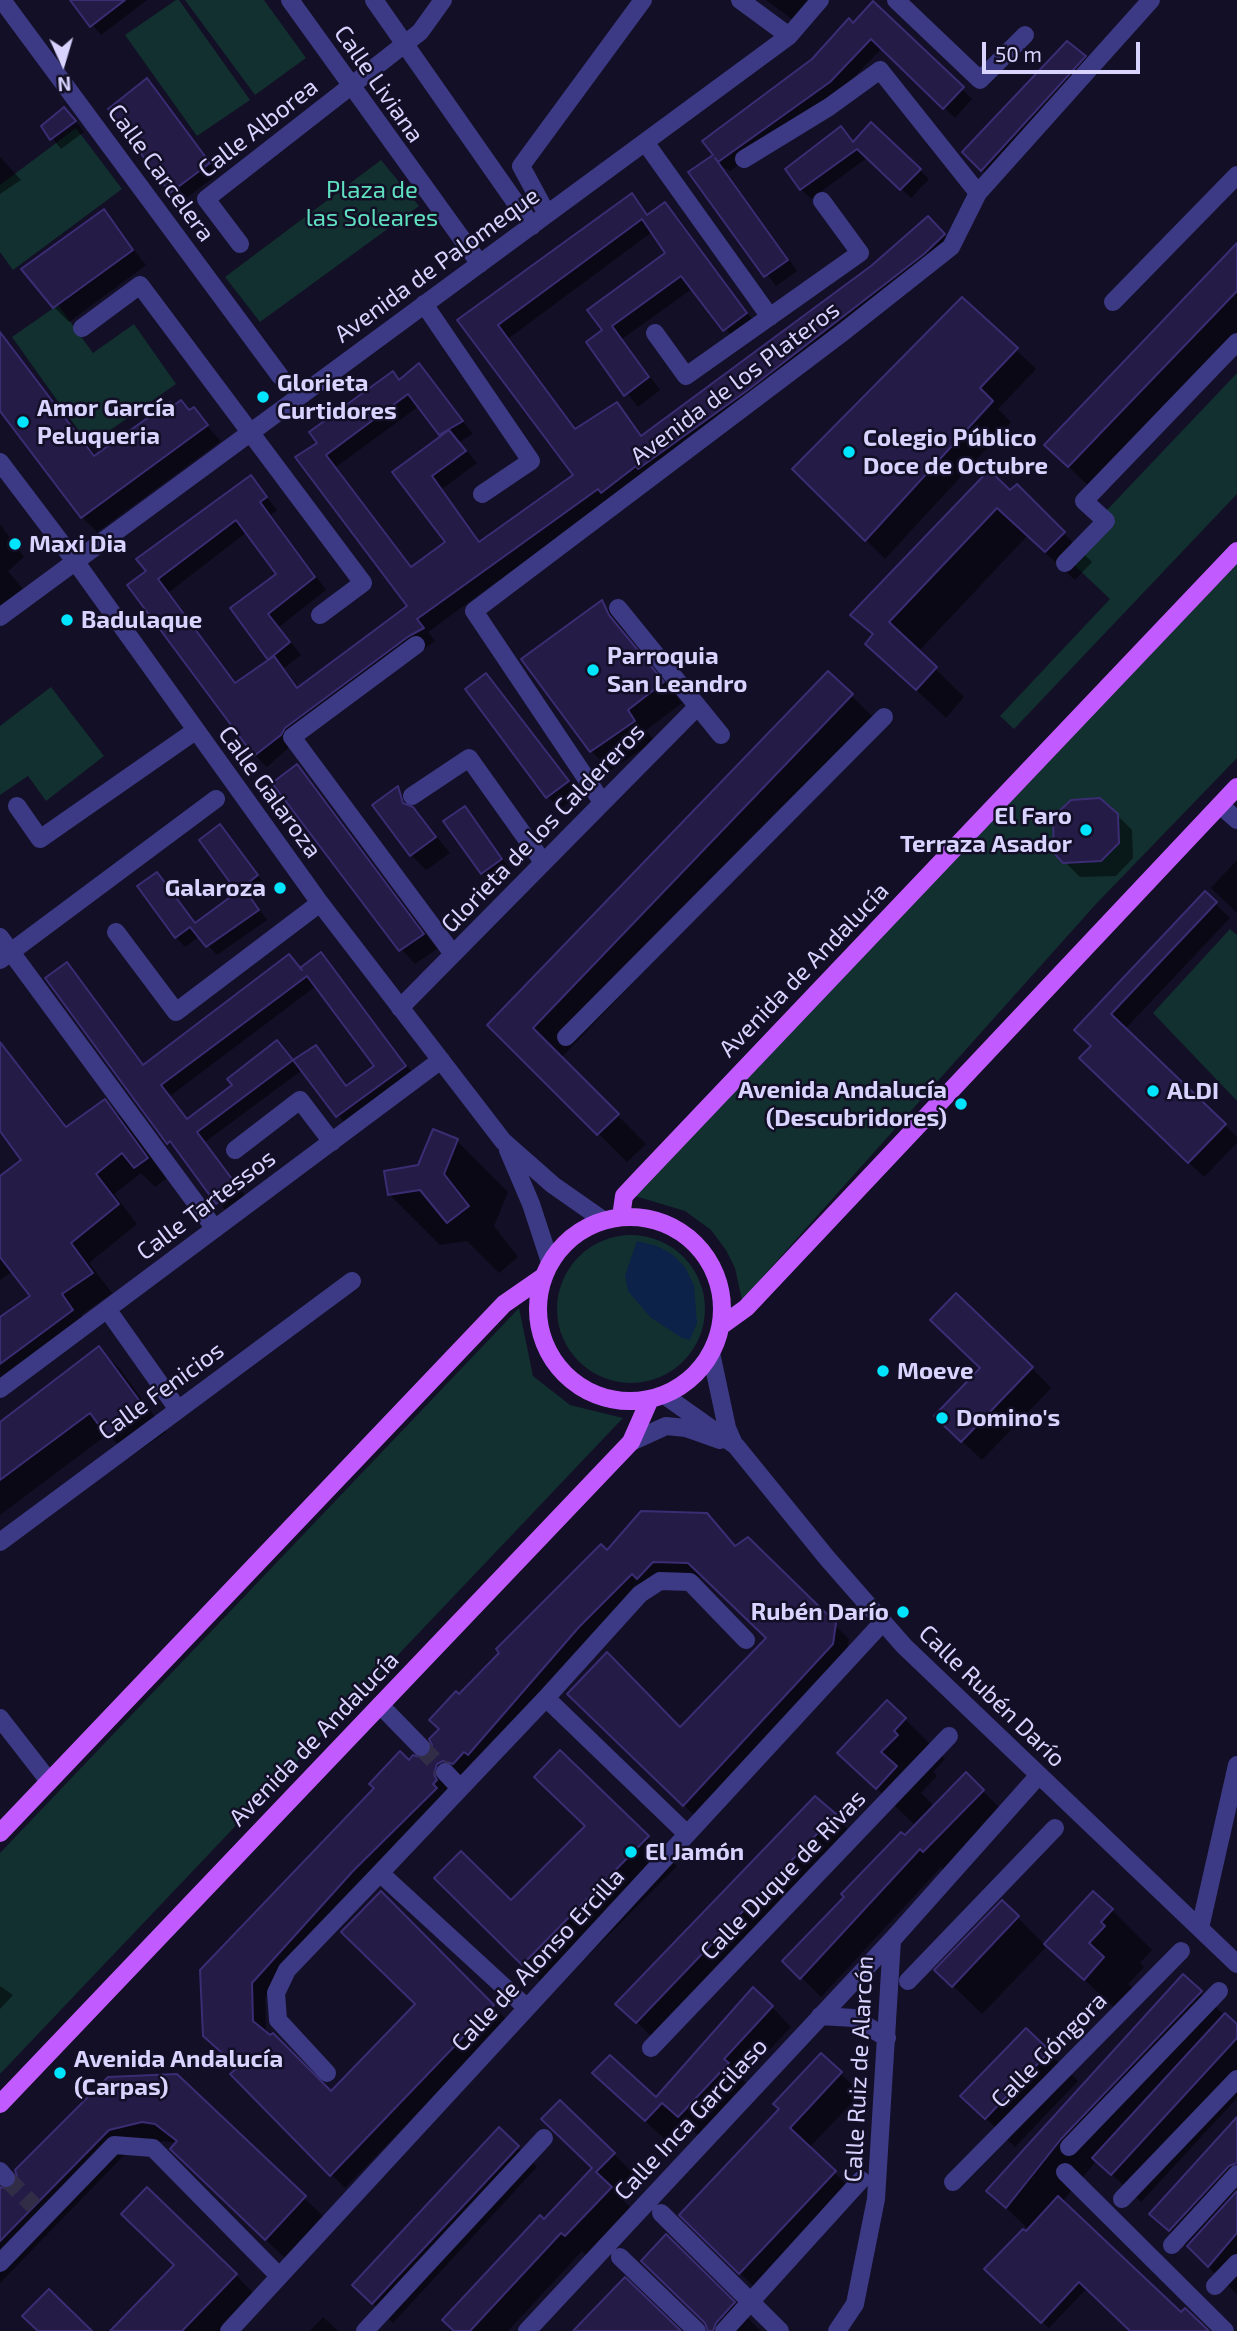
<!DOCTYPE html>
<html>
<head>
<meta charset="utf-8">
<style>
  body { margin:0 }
  #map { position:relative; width:1237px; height:2331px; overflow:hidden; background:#130f26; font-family:"Exo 2",sans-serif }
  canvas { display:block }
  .north { position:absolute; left:28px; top:28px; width:70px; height:70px; -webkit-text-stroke:5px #130f26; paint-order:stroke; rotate:176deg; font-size:19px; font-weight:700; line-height:28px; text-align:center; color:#d9d4ff }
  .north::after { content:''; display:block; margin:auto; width:24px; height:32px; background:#d9d4ff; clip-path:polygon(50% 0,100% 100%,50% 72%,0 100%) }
  .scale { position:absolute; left:982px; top:42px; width:158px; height:32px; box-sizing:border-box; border:4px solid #d9d4ff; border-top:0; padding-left:9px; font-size:21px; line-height:24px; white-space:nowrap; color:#d9d4ff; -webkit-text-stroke:5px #130f26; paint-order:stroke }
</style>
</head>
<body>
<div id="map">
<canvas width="1237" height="2331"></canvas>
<div class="north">N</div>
<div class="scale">50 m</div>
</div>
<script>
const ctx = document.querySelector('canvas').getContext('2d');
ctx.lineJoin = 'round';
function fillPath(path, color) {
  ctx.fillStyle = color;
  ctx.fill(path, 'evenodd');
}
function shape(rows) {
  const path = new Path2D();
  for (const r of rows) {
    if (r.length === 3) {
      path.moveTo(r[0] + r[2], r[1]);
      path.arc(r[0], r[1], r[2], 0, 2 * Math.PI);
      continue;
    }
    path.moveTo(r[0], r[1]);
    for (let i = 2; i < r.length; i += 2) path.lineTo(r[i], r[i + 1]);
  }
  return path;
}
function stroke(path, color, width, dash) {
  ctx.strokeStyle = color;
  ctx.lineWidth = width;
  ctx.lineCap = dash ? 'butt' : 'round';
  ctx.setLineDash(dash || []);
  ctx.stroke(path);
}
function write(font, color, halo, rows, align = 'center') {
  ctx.font = font + ' "Exo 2",sans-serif';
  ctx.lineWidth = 5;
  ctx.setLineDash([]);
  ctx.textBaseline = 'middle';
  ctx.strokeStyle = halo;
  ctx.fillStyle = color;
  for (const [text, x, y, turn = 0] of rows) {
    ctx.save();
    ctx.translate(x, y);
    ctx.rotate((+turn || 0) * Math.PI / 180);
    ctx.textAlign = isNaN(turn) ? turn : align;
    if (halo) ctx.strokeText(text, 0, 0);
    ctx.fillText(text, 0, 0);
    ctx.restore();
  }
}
fillPath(shape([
  [176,0,179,0,250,100,197,136,125,35],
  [185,0,264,0,306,58,255,95],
  [76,128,122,189,13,270,0,252,0,185],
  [381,160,419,206,260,322,225,277],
  [58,305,93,353,134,324,176,384,89,445,12,337],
  [1237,373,1237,494,1014,729,1000,716,1110,599,1072,563,1106,511],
  [1237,563,1237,758,1096,904,742,1300,735,1268,726,1250,711,1230,685,1211,635,1196],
  [51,687,104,756,46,801,28,776,0,795,0,726],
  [1230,929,1237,935,1237,1101,1153,1013],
  [631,1309,74],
  [519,1308,533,1376,570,1405,623,1418,0,2074,0,1853]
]), '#12302f');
fillPath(shape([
  [637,1241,657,1246,672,1254,685,1267,694,1285,697,1323,690,1340,682,1338,650,1317,628,1291,625,1275]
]), '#0c2248');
fillPath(shape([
  [72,0,147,0,101,35],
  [766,0,823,0,804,28],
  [873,3,972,99,955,118,882,48,840,92,730,171,723,167,797,271,776,286,690,173,715,155],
  [1085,57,1099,72,997,184,964,152],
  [147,80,219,173,181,202,110,109],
  [74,119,84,132,61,149,43,126],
  [871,124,929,179,911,198,868,157,811,199,801,189,841,128,854,143],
  [0,157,21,180,0,194],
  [631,195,649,215,665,204,677,216,757,326,736,341,693,288,622,339,660,390,638,407,588,342,604,330,668,253,652,232,509,338,577,430,616,404,643,437,872,267,928,219,955,247,428,632,435,641,297,740,267,767,255,755,149,572,251,477,277,510,271,515,326,590,279,627,301,655,284,668,300,689,409,606,319,443,393,373,401,381,419,365,473,434,459,442,477,463,442,489,481,543,576,475,459,320],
  [419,406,443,436,394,472,448,543,413,568,336,467],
  [247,532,279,574,232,608,270,661,237,684,169,592],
  [103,211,146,265,69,322,54,307],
  [1237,246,1237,350,1098,495,1046,445],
  [0,331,97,457,173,408,193,410,221,441,97,532,82,517,0,407],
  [1016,350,1036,369,998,409,1011,422,885,559,795,469],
  [1017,486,1092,562,1075,580,1027,536,918,652,964,697,946,718,868,644,874,636,853,615],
  [0,524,24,557,8,571,27,594,0,614],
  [601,602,621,622,628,637,682,703,646,730,654,741,611,770,591,751],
  [828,673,880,724,561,1058,646,1144,627,1162,490,1025],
  [485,675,580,794,560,809,548,797],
  [297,767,311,781,437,949,415,964,401,949],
  [397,789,450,853,426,870,411,855],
  [465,809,510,869,491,883,482,873],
  [1117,815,1132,830,1133,858,1116,876,1080,877,1055,852],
  [220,827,266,886,251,898,267,920,217,955,200,936,185,947,176,937,157,874,196,924,239,892],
  [1237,860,1237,913,1211,888],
  [1205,894,1230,918,1125,1029,1237,1137,1237,1143,1204,1177,1096,1073,1093,1046,1077,1030],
  [321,955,415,1076,347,1126,302,1070,205,1142,247,1198,227,1212,179,1151,168,1143,67,964,144,1066],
  [316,986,377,1066,348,1087,315,1047,294,1061,277,1042,234,1085,188,1120,170,1096],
  [0,1041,69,1128,105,1102,125,1121,167,1178,155,1187,141,1173,114,1194,137,1224,89,1263,112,1293,81,1315,92,1330,0,1398,0,1319,32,1296,13,1271,0,1280,0,1179,24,1160,0,1128],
  [457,1141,508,1192,494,1226,518,1257,499,1273,467,1241,440,1245,389,1194,420,1167],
  [99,1349,119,1368,166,1432,130,1457,108,1434,0,1515,0,1424],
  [1032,1368,1051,1388,982,1460,956,1435],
  [707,1515,736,1547,748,1540,849,1639,846,1658,698,1819,583,1708,681,1729,768,1638,704,1577,667,1575,467,1777,458,1774,450,1778,447,1789,450,1795,265,1998,266,2034,331,2093,417,2005,381,1894,507,2020,345,2188,232,2074,239,2068,204,2035,409,1762,431,1756,441,1729,460,1696,607,1552],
  [905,1719,945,1759,933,1772,937,1776,921,1793,935,1807,966,1775,1003,1811,944,1870,941,1867,821,1997,785,1961,916,1826,840,1753],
  [560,1753,677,1866,552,1992,436,1878,511,1903,587,1826],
  [815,1798,854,1835,656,2041,618,2004],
  [1002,1902,1045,1945,1112,1910,1152,1950,1140,1963,1144,1967,1128,1984,1143,1999,1125,2018,1048,1945,982,2014,937,1970],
  [1183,1977,1237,2027,1237,2098,1141,2202,1097,2160,1062,2202,1181,2314,1206,2331,1133,2331,1087,2288,1049,2328,986,2269,1029,2230,989,2191],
  [0,1986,13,1995,0,2009],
  [772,2007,791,2027,742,2079,747,2084,699,2136,683,2121,666,2140,614,2093,656,2099],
  [1026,2031,1078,2081,1015,2147,963,2096],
  [821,2056,861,2093,809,2148,854,2192,760,2293,682,2215,781,2109],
  [109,2079,304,2198,324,2217,285,2258,192,2168,178,2143,163,2141,129,2150,0,2283,0,2189,8,2191,15,2187],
  [560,2102,633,2173,615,2192,631,2208,586,2255,582,2251,508,2331,455,2331,544,2221,594,2169],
  [1237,2120,1237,2294,1152,2214],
  [499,2130,537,2167,393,2323,354,2285],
  [666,2237,761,2331,709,2331],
  [236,2275,255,2295,220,2331,113,2331],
  [323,2317,338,2331,310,2331]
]), '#0007');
const building = shape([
  [70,0,125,0,90,27,70,0],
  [873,1,964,87,943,109,871,39,830,82,718,162,715,158,788,260,764,277,688,172,713,155,702,141,812,59,849,18,853,23,873,1],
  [1067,41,1086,56,981,171,962,152,1067,41],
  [147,78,210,163,170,193,108,109,147,78],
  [64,107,76,121,50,140,41,126,64,107],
  [871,122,921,169,900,190,857,149,800,190,785,169,841,126,853,142,871,122],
  [632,193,647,215,665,202,747,313,723,331,681,276,612,326,649,377,624,396,586,342,602,330,587,310,665,253,642,219,498,325,575,429,617,402,641,436,871,266,928,216,945,234,924,254,748,390,638,469,636,466,601,493,598,489,417,619,424,628,409,636,285,728,281,735,254,756,127,585,146,571,136,559,251,475,267,497,260,502,315,577,268,614,290,642,268,660,230,608,276,574,236,520,158,579,235,683,274,656,297,688,407,606,295,457,317,443,309,432,393,371,399,380,419,363,463,421,439,435,408,394,326,455,411,567,445,542,392,472,449,430,466,451,432,476,479,542,573,475,457,320,632,193],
  [104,209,133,250,53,308,21,269,104,209],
  [1237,243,1237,291,1068,467,1044,445,1237,243],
  [962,297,1018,348,980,388,993,401,865,541,792,469,962,297],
  [0,332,94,456,170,402,173,406,181,400,189,410,194,407,208,425,81,518,0,411,0,332],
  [989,470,1010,490,1017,484,1065,532,1045,552,997,508,889,622,937,667,916,690,865,644,873,634,850,615,989,470],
  [602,600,609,615,664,682,628,710,635,721,590,752,521,659,602,600],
  [828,671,853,694,533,1028,619,1114,597,1135,487,1025,828,671],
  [486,673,569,781,546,798,465,689,486,673],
  [297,764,424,934,399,951,272,783,297,764],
  [398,786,403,803,413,807,436,837,410,856,372,805,398,786],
  [1100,798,1118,814,1119,843,1101,861,1063,863,1054,853,1053,817,1071,800,1100,798],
  [465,806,502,859,481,874,443,821,465,806],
  [220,824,258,875,243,887,259,910,206,947,190,927,175,938,137,886,157,872,195,923,237,892,199,840,220,824],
  [1205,891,1217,902,1111,1014,1226,1124,1188,1163,1079,1058,1091,1046,1074,1030,1205,891],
  [321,952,406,1066,336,1117,293,1060,197,1132,238,1187,216,1204,170,1141,167,1144,45,978,67,962,143,1065,289,954,302,970,300,968,321,952],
  [307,976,374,1066,346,1086,316,1045,293,1060,277,1040,227,1079,232,1085,187,1119,161,1085,307,976],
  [0,1042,66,1127,105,1099,148,1158,134,1168,122,1153,96,1174,119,1204,71,1243,93,1273,62,1294,73,1310,0,1364,0,1317,30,1296,0,1257,0,1176,21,1160,0,1131,0,1042],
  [433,1129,458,1139,444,1174,469,1206,447,1223,420,1190,388,1195,384,1171,418,1165,433,1129],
  [956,1293,1033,1367,961,1442,934,1416,980,1368,930,1320,956,1293],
  [99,1346,147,1411,109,1439,90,1413,0,1480,0,1422,99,1346],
  [641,1511,707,1513,735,1546,748,1537,836,1623,833,1644,683,1806,567,1694,607,1652,680,1727,766,1638,688,1563,653,1562,637,1579,632,1574,579,1627,468,1755,464,1752,453,1764,443,1761,437,1764,434,1774,437,1780,433,1784,437,1788,353,1871,252,1983,253,2021,270,2035,273,2033,331,2091,415,2004,341,1932,381,1891,494,2005,330,2176,230,2074,238,2067,203,2036,200,1970,374,1788,369,1784,400,1751,409,1760,413,1755,423,1758,429,1755,432,1745,429,1739,439,1729,429,1720,456,1691,459,1694,499,1653,496,1649,601,1544,607,1550,641,1511],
  [887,1700,906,1718,894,1731,898,1735,881,1752,897,1766,876,1789,837,1753,887,1700],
  [560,1750,649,1836,522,1965,434,1878,461,1851,511,1900,585,1826,534,1777,560,1750],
  [966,1772,984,1790,923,1852,920,1849,800,1979,782,1961,844,1897,841,1894,901,1832,905,1835,966,1772],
  [815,1796,836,1814,636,2023,615,2004,815,1796],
  [1093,1891,1113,1909,1101,1922,1105,1926,1089,1943,1104,1957,1084,1980,1044,1944,1093,1891],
  [1002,1900,1019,1916,952,1987,934,1970,1002,1900],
  [1183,1974,1202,1991,1061,2139,1006,2208,986,2191,1183,1974],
  [753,1987,773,2006,724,2059,729,2063,678,2117,662,2103,645,2121,592,2073,610,2055,656,2097,753,1987],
  [1225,2013,1237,2024,1237,2038,1111,2175,1092,2158,1225,2013],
  [1026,2028,1050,2051,985,2119,960,2096,1026,2028],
  [821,2053,842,2072,790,2128,836,2171,739,2274,679,2215,779,2109,773,2104,821,2053],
  [177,2074,306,2196,265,2240,170,2149,177,2141,155,2124,142,2122,109,2130,0,2241,0,2187,7,2189,14,2186,17,2177,15,2170,108,2077,177,2074],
  [560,2100,615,2153,596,2172,612,2187,565,2236,561,2233,470,2331,454,2331,442,2320,540,2215,544,2219,592,2168,541,2119,560,2100],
  [1237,2117,1237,2163,1229,2166,1169,2231,1149,2214,1237,2117],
  [499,2127,519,2146,372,2304,352,2285,499,2127],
  [147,2187,237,2274,182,2331,110,2331,174,2265,121,2214,147,2187],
  [1237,2191,1237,2233,1208,2267,1187,2246,1237,2191],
  [1058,2196,1181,2312,1185,2308,1209,2331,1130,2331,1079,2282,1041,2323,984,2269,1023,2229,1026,2231,1058,2196],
  [666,2234,735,2302,716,2323,713,2331,708,2331,705,2323,641,2261,666,2234],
  [625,2277,681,2331,573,2331,625,2277],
  [49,2289,92,2331,38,2331,22,2316,49,2289]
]);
fillPath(building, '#241b47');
stroke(building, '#3b2d73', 2);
stroke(shape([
  [421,1747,445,1772],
  [6,2178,34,2206]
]), '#312d47', 18, [18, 9]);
stroke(shape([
  [2,0,280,376],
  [290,0,480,264],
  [374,0,532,226],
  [740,0,789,36],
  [896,0,980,80,1025,35],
  [645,142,770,317],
  [744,159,829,107,880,70,978,193],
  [547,214,521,166,643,0],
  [240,244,206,199,420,32,443,0],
  [1113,302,1237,175],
  [424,304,531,461,482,494],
  [82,328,140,285,363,583,320,615],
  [655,333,686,376,860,253,822,201],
  [0,462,75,561,320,903,503,1141,553,1185,603,1220],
  [1065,563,1106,521,1084,501,1237,342],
  [618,608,721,735],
  [0,617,789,36,820,0],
  [416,645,292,737,453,954],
  [412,796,469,758,543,862],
  [602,802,474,611,842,333,951,247,978,193,1151,0],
  [1220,805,1237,820],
  [17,806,40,839,195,731],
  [116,932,176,1012,320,903],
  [0,937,215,1229],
  [0,960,216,799],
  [400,1008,697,707],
  [566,1037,884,717],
  [235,1150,300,1100,332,1142],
  [508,1150,531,1204,550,1262],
  [107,1309,177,1408],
  [711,1353,727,1428,734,1444],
  [0,1389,441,1060],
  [664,1395,736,1446,827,1558,904,1646,1237,1964],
  [631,1442,666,1426,686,1428,720,1440],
  [0,1542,352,1281],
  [546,1698,640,1594,660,1581,690,1582,746,1640],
  [380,1705,421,1747],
  [0,1718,49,1781],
  [445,1772,460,1788],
  [1200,1928,1237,1765],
  [908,1981,1055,1828],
  [527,2008,380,1873,546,1698,687,1834],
  [820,2016,854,2018,887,2038],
  [651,2048,949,1736],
  [327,2073,278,2020,276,1993,287,1970,380,1873],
  [1069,2147,1219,1991],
  [0,2171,6,2178],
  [1065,2172,1225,2331],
  [953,2182,1181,1951],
  [1122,2199,1237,2079],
  [661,2213,780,2331],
  [1172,2245,1237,2174],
  [620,2257,697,2331],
  [0,2263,114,2145,153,2148,279,2276],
  [1215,2286,1237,2263],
  [229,2331,883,1622],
  [365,2331,544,2138],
  [527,2331,892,1940,1039,1775],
  [724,2331,861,2180],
  [837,2331,855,2304,876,2199,892,1940]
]), '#3d3a85', 18);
stroke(shape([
  [630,1309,92],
  [621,1217,624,1196,638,1181,1237,551],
  [721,1326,746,1308,1237,787],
  [0,1833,504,1304,543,1277],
  [0,2104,631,1442,650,1399]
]), '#c25bff', 18);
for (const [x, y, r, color] of [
  [263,397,7,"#00e5ff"],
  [23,422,7,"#00e5ff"],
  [849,452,7,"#00e5ff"],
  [15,544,7,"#00e5ff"],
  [67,620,7,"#00e5ff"],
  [593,670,7,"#00e5ff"],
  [1086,830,7,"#00e5ff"],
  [280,888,7,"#00e5ff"],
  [1153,1091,7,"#00e5ff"],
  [961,1104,7,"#00e5ff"],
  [883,1371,7,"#00e5ff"],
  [942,1418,7,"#00e5ff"],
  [903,1612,7,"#00e5ff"],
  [631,1852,7,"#00e5ff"],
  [60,2073,7,"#00e5ff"]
]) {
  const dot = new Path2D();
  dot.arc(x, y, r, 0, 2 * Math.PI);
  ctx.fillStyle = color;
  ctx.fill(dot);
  stroke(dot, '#130f26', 2.5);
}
write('24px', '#d9d4ff', '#130f26', [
  ["Calle Liviana",379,84,55],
  ["Calle Alborea",258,128,-38],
  ["Calle Carcelera",161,173,54],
  ["Avenida de Palomeque",437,265,-36],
  ["Avenida de los Plateros",735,383,-37],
  ["Calle Galaroza",270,792,54],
  ["Glorieta de los Caldereros",543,828,-46],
  ["Avenida de Andalucía",804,970,-46],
  ["Calle Tartessos",206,1205,-37],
  ["Calle Fenicios",161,1391,-36],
  ["Calle Rubén Darío",992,1696,44],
  ["Avenida de Andalucía",314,1739,-46],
  ["Calle Duque de Rivas",783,1875,-46],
  ["Calle de Alonso Ercilla",538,1960,-47],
  ["Calle Góngora",1049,2050,-45],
  ["Calle Ruiz de Alarcón",859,2069,-87],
  ["Calle Inca Garcilaso",691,2119,-47]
]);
write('24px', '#5fe0c0', '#130f26', [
  ["Plaza de",372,190],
  ["las Soleares",372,218]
]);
write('bold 24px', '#d9d4ff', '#130f26', [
  ["Glorieta",277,383],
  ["Curtidores",277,411],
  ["Amor García",37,408],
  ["Peluqueria",37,436],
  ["Colegio Público",863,438],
  ["Doce de Octubre",863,466],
  ["Maxi Dia",29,544],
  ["Badulaque",81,620],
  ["Parroquia",607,656],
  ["San Leandro",607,684],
  ["El Faro",1072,816,"right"],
  ["Terraza Asador",1072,844,"right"],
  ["Galaroza",266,888,"right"],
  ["Avenida Andalucía",947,1090,"right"],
  ["(Descubridores)",947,1118,"right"],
  ["ALDI",1167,1091],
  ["Moeve",897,1371],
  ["Domino's",956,1418],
  ["Rubén Darío",889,1612,"right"],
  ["El Jamón",645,1852],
  ["Avenida Andalucía",74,2059],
  ["(Carpas)",74,2087]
], 'left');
</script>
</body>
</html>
